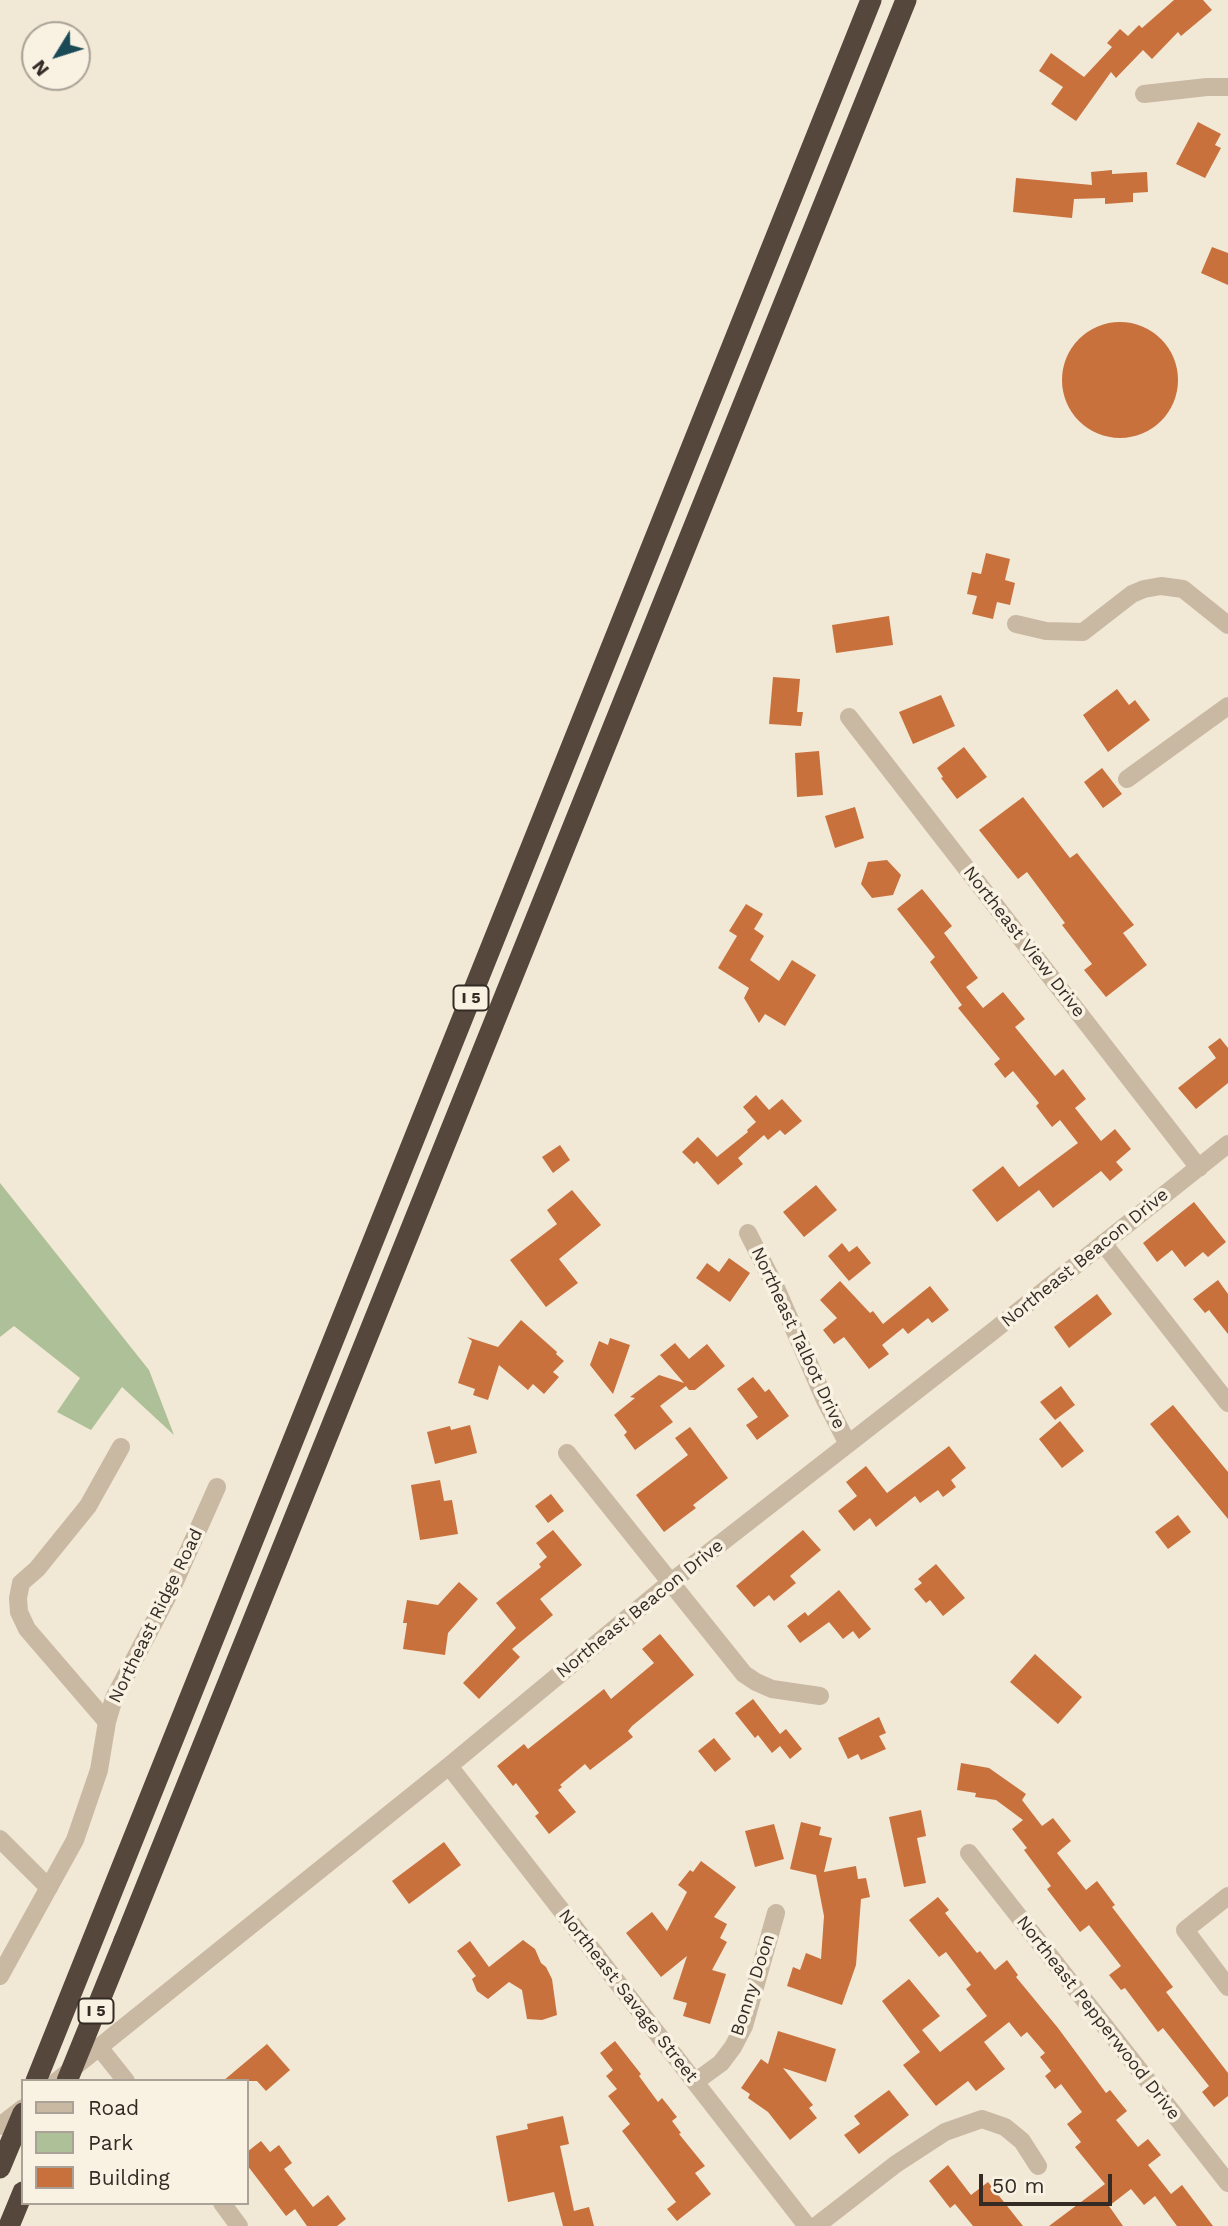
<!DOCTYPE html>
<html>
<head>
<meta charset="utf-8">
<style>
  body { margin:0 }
  #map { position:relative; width:1228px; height:2226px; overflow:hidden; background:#f1e8d6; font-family:"Work Sans",sans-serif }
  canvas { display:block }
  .legend { position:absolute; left:21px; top:2079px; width:228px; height:126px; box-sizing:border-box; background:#f9f2e3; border:2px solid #aaa297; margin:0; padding:9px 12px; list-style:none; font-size:21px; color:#342b25 }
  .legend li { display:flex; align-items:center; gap:14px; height:35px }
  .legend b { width:35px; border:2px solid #aaa297 }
  .north { position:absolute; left:21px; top:21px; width:70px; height:70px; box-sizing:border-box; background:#f9f2e3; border:2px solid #aaa297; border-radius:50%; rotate:232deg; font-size:19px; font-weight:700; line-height:28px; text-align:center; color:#342b25 }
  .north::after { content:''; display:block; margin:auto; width:24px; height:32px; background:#1a4a55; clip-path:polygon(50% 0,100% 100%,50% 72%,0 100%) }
  .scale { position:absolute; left:979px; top:2174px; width:133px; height:32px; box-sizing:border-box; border:4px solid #342b25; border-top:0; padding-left:9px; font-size:21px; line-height:24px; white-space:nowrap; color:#342b25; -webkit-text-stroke:5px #f9f2e3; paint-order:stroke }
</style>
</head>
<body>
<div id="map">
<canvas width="1228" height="2226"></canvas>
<ul class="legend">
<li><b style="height:9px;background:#c9b9a3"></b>Road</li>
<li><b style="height:19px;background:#adc097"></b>Park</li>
<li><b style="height:19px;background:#c8713d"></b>Building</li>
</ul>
<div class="north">N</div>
<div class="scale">50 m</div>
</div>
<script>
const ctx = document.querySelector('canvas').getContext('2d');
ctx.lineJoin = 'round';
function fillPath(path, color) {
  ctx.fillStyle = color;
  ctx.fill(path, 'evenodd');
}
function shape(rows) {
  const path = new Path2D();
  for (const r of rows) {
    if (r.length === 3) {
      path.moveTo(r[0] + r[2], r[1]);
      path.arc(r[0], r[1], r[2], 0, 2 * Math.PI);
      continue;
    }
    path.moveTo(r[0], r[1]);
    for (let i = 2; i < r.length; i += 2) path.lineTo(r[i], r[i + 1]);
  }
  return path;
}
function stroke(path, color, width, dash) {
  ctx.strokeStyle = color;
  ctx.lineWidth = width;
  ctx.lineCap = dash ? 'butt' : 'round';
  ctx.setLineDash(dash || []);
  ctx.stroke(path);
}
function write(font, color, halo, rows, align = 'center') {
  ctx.font = font + ' "Work Sans",sans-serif';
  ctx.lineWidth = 7;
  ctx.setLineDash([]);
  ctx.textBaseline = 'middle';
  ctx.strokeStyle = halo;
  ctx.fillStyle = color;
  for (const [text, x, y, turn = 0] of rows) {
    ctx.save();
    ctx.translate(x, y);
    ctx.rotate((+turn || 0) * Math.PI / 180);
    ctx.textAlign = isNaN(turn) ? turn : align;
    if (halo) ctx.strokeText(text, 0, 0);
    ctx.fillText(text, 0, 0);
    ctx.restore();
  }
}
fillPath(shape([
  [0,1183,149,1370,174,1435,122,1387,91,1430,57,1412,80,1378,14,1326,0,1337]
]), '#adc097');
fillPath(shape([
  [1174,0,1203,0,1212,10,1181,36,1178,32,1152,59,1143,50,1116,78,1111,72,1076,121,1051,104,1063,87,1039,71,1051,53,1084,77,1112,47,1107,43,1120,29,1128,36,1139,25,1142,28],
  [1198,122,1221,134,1215,145,1221,148,1205,178,1176,164],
  [1112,170,1112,174,1147,172,1148,192,1133,193,1133,202,1105,204,1105,198,1074,199,1072,218,1013,212,1016,178,1092,185,1091,172],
  [1212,247,1228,253,1228,285,1201,273],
  [1120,380,58],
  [986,553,1010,559,1005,580,1015,583,1010,605,997,602,993,619,972,614,977,596,967,594,972,572,981,574],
  [889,616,893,645,836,653,832,625],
  [773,677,800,679,797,712,803,712,801,726,769,724],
  [1117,689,1129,705,1135,700,1150,720,1108,752,1083,715],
  [941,695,955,726,913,744,899,712],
  [964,747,987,777,957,799,941,778,943,777,937,768],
  [819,751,823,795,797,797,795,753],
  [1102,768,1122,794,1103,808,1084,782],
  [1023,797,1070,858,1077,853,1134,925,1123,933,1147,965,1106,997,1084,970,1092,964,1062,925,1065,923,1027,872,1018,879,979,830],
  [855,807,864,838,835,848,825,816],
  [887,860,901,875,893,895,872,898,861,884,868,862],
  [922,889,952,926,944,933,978,978,966,987,983,1008,1003,992,1025,1019,1015,1027,1055,1076,1063,1069,1086,1099,1075,1108,1101,1141,1115,1129,1131,1149,1116,1162,1123,1170,1110,1181,1101,1171,1053,1208,1039,1190,997,1222,972,1190,1003,1166,1019,1187,1078,1143,1060,1120,1052,1127,1036,1106,1039,1103,1013,1071,1005,1078,994,1064,1000,1059,958,1008,962,1005,930,962,935,957,897,909],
  [746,904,763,914,754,929,764,936,750,960,779,981,792,960,816,975,785,1026,765,1014,759,1023,744,998,749,988,718,968,737,936,729,931],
  [1220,1038,1228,1048,1228,1083,1196,1109,1178,1088,1216,1058,1208,1047],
  [756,1095,769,1110,782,1099,802,1121,785,1135,780,1130,768,1140,764,1135,738,1158,743,1164,718,1185,697,1161,694,1164,682,1152,698,1137,717,1157,748,1132,747,1130,756,1122,743,1107],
  [560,1145,570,1160,553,1173,542,1157],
  [816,1185,837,1210,804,1237,783,1212],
  [572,1190,601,1225,559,1259,578,1283,546,1307,510,1260,557,1224,547,1210],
  [1194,1202,1226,1242,1208,1257,1203,1252,1185,1267,1172,1250,1157,1262,1143,1243],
  [842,1243,849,1252,857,1246,871,1263,849,1281,828,1256],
  [729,1258,750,1273,730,1302,696,1278,707,1263,719,1272],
  [1218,1280,1228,1294,1228,1334,1209,1310,1205,1313,1193,1299],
  [840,1281,870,1313,873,1311,883,1324,930,1286,949,1310,932,1323,928,1318,908,1334,903,1328,882,1345,889,1354,869,1369,844,1337,834,1344,823,1330,837,1318,820,1300],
  [1097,1294,1112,1314,1069,1348,1054,1327],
  [521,1320,557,1352,556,1354,564,1361,553,1372,559,1377,544,1394,533,1384,528,1390,499,1365,488,1400,473,1395,475,1389,458,1383,472,1341,467,1337,498,1347],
  [610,1338,630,1345,613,1394,590,1365,599,1341,608,1345],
  [675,1343,689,1359,707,1344,725,1366,695,1390,689,1390,686,1386,660,1406,673,1422,635,1450,624,1435,627,1432,614,1415,635,1398,630,1397,659,1375,684,1383,660,1355],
  [753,1377,765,1392,769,1389,789,1416,757,1440,746,1425,758,1417,737,1389],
  [1061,1386,1075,1405,1055,1420,1040,1402],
  [1173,1405,1228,1472,1228,1519,1150,1424],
  [1060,1421,1084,1451,1062,1468,1039,1439],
  [470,1425,477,1453,435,1464,427,1432,450,1426,451,1430],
  [690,1427,728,1478,693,1505,696,1508,664,1532,636,1495,688,1455,675,1438],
  [949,1446,966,1468,951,1480,956,1487,943,1497,938,1490,920,1503,915,1496,876,1527,870,1518,854,1531,838,1511,857,1496,846,1482,866,1466,887,1493],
  [440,1480,444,1501,452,1500,458,1534,420,1540,411,1485],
  [551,1494,564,1511,548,1523,535,1506],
  [1178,1515,1191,1532,1168,1549,1155,1532],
  [553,1530,582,1565,540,1599,553,1615,512,1649,520,1657,479,1699,463,1683,516,1628,496,1603,541,1567,539,1564,547,1557,536,1543],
  [803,1530,821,1550,790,1576,796,1583,774,1601,769,1595,754,1607,736,1586],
  [936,1564,965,1598,943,1616,930,1600,926,1603,914,1589,922,1583,918,1579],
  [459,1582,478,1599,448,1633,445,1655,403,1649,407,1623,403,1623,407,1600,438,1605],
  [839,1590,871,1629,859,1639,853,1631,843,1639,829,1622,800,1643,787,1626,805,1612,808,1616],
  [660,1634,694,1675,632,1726,628,1731,633,1737,590,1770,585,1764,560,1785,562,1787,558,1790,576,1812,549,1834,535,1816,539,1813,516,1783,513,1786,497,1766,524,1744,528,1749,604,1689,611,1699,654,1663,642,1649],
  [1035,1654,1082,1697,1058,1724,1010,1682],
  [753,1699,780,1734,786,1729,802,1749,790,1759,780,1746,772,1753,758,1735,755,1738,735,1713],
  [879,1717,886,1733,879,1736,886,1749,861,1760,858,1754,848,1759,838,1738],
  [714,1738,731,1759,715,1772,698,1751],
  [961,1763,989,1768,1026,1794,1022,1800,1042,1826,1053,1818,1071,1841,1057,1853,1086,1890,1097,1881,1115,1905,1112,1907,1173,1987,1166,1992,1228,2073,1228,2096,1214,2107,1202,2092,1209,2086,1163,2028,1158,2032,1125,1988,1121,1990,1109,1975,1121,1966,1089,1925,1080,1932,1047,1889,1051,1886,1024,1850,1027,1848,1012,1829,1023,1820,996,1800,975,1797,976,1793,957,1790],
  [921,1810,926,1836,917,1838,926,1883,904,1887,889,1817],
  [801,1822,821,1827,819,1835,832,1838,824,1872,856,1866,858,1879,866,1878,870,1897,861,1899,856,1965,842,2005,787,1986,793,1967,800,1970,806,1953,821,1959,824,1916,816,1875,790,1869],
  [774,1824,784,1859,755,1867,745,1831],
  [444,1842,461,1865,409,1904,392,1881],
  [701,1861,736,1887,714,1917,727,1924,720,1938,727,1942,712,1970,726,1974,710,2024,683,2016,687,2003,673,1999,687,1956,661,1977,626,1933,652,1912,667,1931,687,1892,678,1885,690,1870,693,1872],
  [938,1897,949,1910,945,1913,977,1953,980,1951,995,1970,1007,1960,1018,1975,1016,1977,1058,2028,1106,2093,1110,2090,1127,2111,1116,2120,1138,2147,1148,2139,1161,2155,1148,2165,1171,2194,1182,2185,1213,2226,1177,2226,1155,2196,1144,2205,1131,2189,1109,2206,1123,2226,1049,2226,1105,2184,1075,2147,1081,2142,1067,2124,1082,2112,1061,2084,1055,2089,1045,2076,1051,2071,1040,2057,1045,2053,1027,2032,1021,2037,1009,2022,984,2042,1005,2069,976,2091,968,2081,936,2106,903,2065,920,2052,882,2001,909,1979,940,2016,922,2030,940,2052,987,2016,966,1989,971,1985,946,1952,939,1957,909,1920],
  [523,1940,535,1949,541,1963,546,1967,552,1979,557,2015,542,2020,527,2019,522,1990,509,1982,488,1999,477,1991,472,1979,476,1976,457,1951,470,1941,489,1967],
  [778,2031,836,2049,826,2082,783,2068,813,2105,809,2108,817,2118,790,2140,768,2112,748,2098,750,2094,741,2088,761,2059,768,2064],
  [615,2041,641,2074,639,2076,658,2102,662,2098,677,2117,672,2121,681,2133,679,2134,705,2166,695,2173,711,2194,677,2221,667,2209,676,2202,622,2131,630,2124,608,2096,617,2089,606,2076,613,2070,600,2053],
  [267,2044,290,2070,266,2091,257,2081,223,2081],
  [889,2090,909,2115,859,2154,844,2135,860,2124,854,2116],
  [563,2116,569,2144,560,2146,574,2211,589,2207,594,2226,563,2226,554,2192,508,2202,496,2136,528,2129,527,2124],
  [261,2141,270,2152,279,2145,292,2163,284,2169,313,2207,328,2195,346,2219,337,2226,307,2226,295,2209,286,2216,247,2165,247,2152],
  [948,2165,971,2195,988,2182,1023,2226,973,2226,955,2204,950,2208,929,2181]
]), '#c8713d');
stroke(shape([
  [1144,94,1207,87,1228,87],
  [1016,624,1046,631,1083,632,1132,594,1144,589,1161,586,1183,589,1228,625],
  [849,717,1199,1168],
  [1127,779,1228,706],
  [748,1233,777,1290,824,1398,848,1444],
  [1103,1243,1228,1403],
  [567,1453,744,1674,756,1682,772,1689,820,1696],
  [107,1722,27,1629,19,1612,18,1598,21,1583,37,1569,88,1506,121,1447],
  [449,1766,807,2226],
  [0,1839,49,1888],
  [969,1853,1228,2183],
  [1228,1896,1185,1930,1228,1987],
  [0,1976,75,1840,99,1770,107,1722,114,1698,172,1588,217,1487],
  [99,2047,126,2081],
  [57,2081,449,1766,671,1582,992,1332,1228,1144],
  [695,2082,721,2063,733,2047,744,2026,776,1913],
  [0,2126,23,2108],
  [222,2203,239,2226],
  [816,2226,896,2164,945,2132,982,2119,1005,2127,1022,2141,1038,2166]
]), '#c9b9a3', 18);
stroke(shape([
  [124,1941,906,0],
  [36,2081,871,0],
  [0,2168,23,2113],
  [9,2226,23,2192]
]), '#55473c', 21);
stroke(shape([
  [67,2081,124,1941]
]), '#55473c', 21);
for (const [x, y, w] of [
  [471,998,35],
  [96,2011,35]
]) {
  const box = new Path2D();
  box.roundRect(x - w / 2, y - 12.5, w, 25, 5);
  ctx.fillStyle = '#f9f2e3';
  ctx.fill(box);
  stroke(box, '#342b25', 2);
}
write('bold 16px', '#342b25', null, [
  ["I 5",471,998],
  ["I 5",96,2011]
]);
write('18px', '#342b25', '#f9f2e3', [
  ["Northeast View Drive",1024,942,52],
  ["Northeast Beacon Drive",1085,1258,-39],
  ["Northeast Talbot Drive",798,1338,65],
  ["Northeast Beacon Drive",640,1609,-39],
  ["Northeast Ridge Road",156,1616,-64],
  ["Bonny Doon",753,1985,-72],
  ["Northeast Savage Street",628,1996,52],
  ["Northeast Pepperwood Drive",1098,2018,52]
]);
</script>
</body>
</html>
